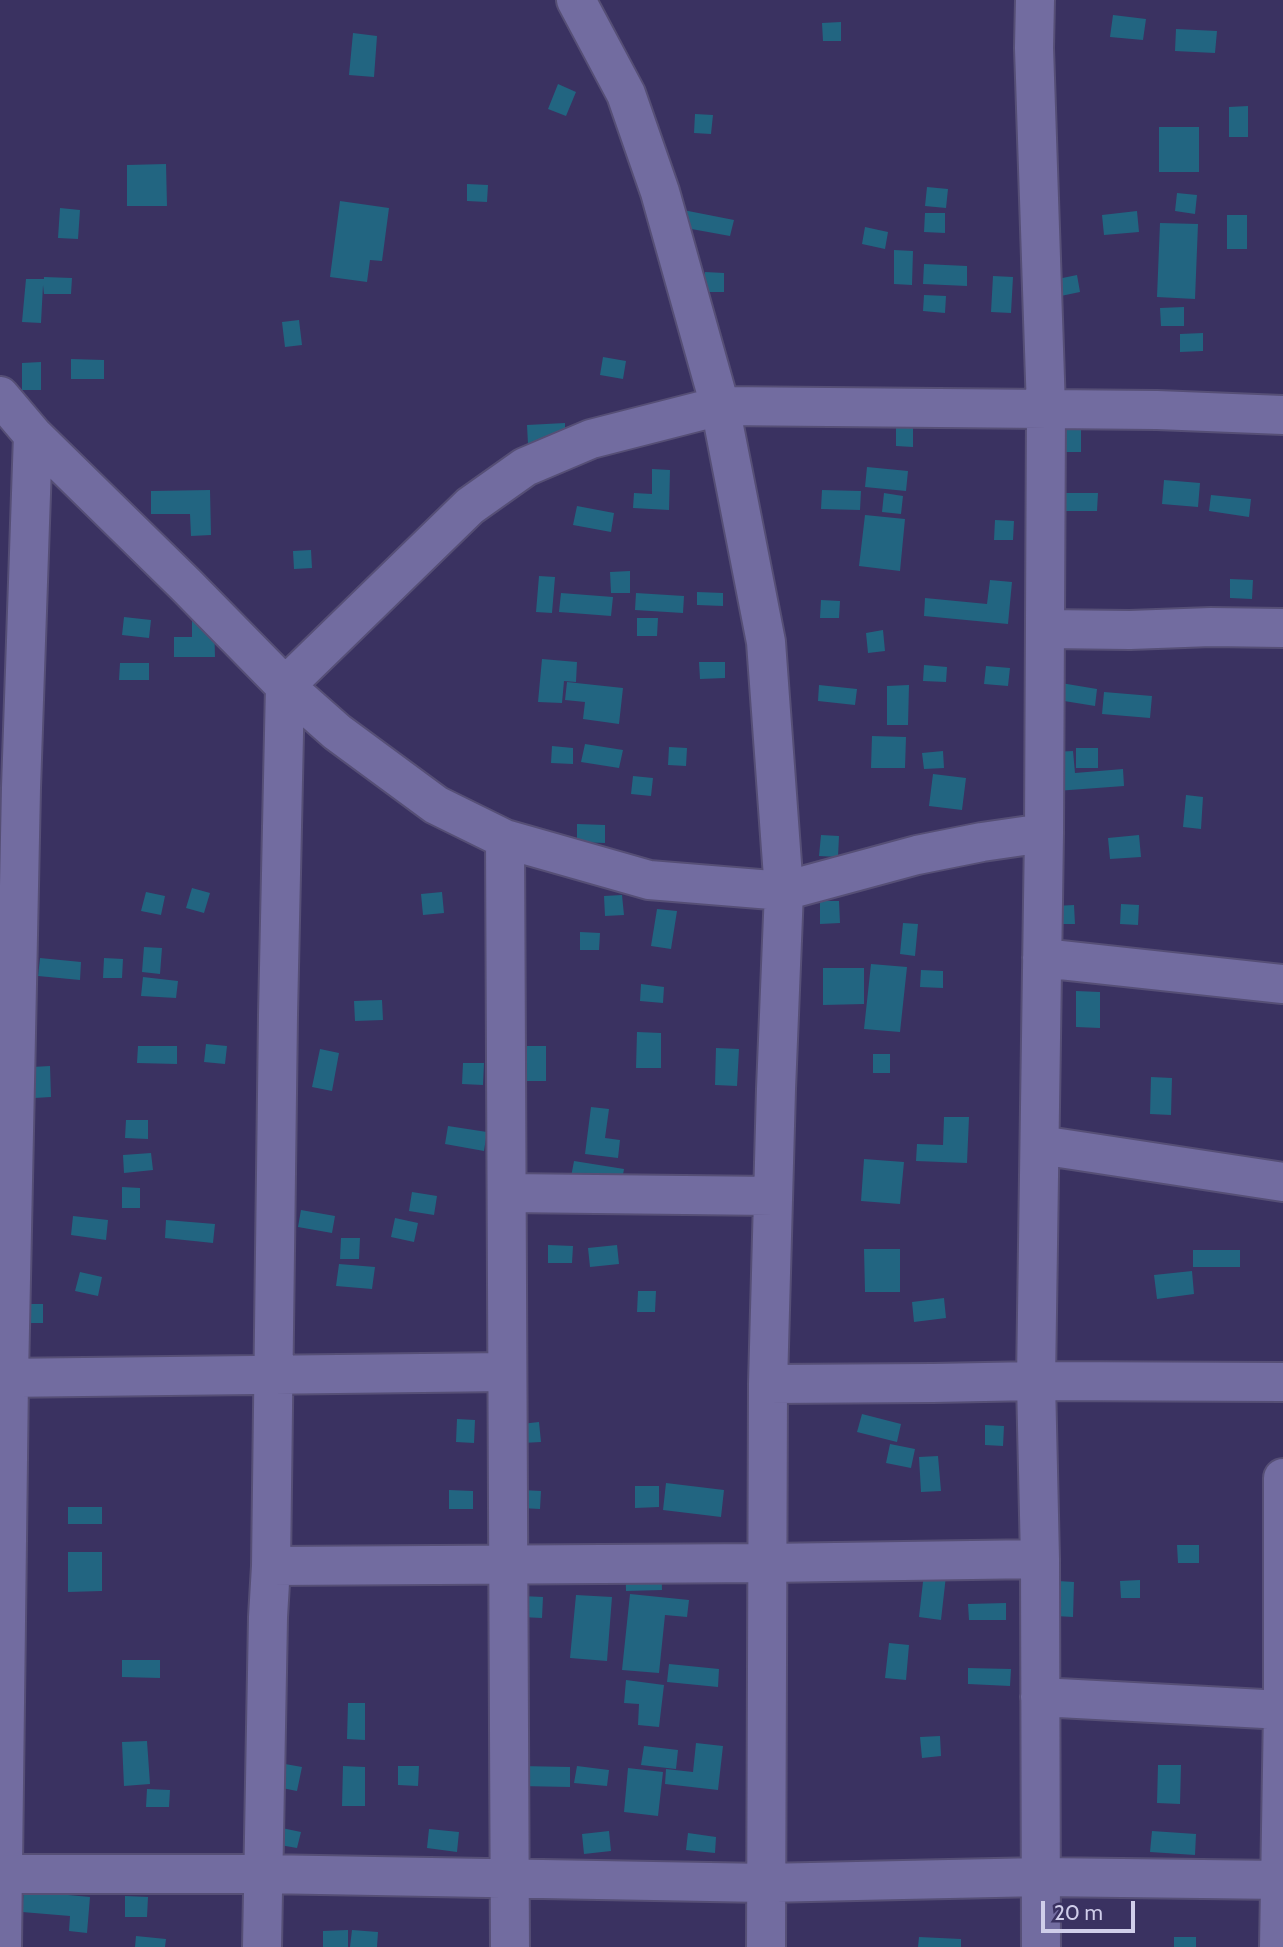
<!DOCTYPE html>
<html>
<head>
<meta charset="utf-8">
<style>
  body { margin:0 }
  #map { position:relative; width:1283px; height:1947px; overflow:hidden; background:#3a3261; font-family:Cabin,sans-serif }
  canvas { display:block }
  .scale { position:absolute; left:1041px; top:1901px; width:94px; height:32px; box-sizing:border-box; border:4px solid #d0ceea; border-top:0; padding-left:9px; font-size:21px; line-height:24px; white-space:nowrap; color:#d0ceea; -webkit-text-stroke:5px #3a3261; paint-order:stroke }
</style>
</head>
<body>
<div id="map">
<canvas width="1283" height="1947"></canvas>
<div class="scale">20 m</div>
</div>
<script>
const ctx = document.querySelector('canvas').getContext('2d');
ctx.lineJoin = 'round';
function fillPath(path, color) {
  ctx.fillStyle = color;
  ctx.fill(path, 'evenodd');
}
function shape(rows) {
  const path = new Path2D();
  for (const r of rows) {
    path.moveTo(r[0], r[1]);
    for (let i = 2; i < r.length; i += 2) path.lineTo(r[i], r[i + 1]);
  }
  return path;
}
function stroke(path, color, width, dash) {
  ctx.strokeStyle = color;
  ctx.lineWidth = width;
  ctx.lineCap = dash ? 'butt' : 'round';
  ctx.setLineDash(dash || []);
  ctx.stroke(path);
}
fillPath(shape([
  [1113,15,1146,19,1143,40,1110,37],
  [841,22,841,41,823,41,822,23],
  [1176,29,1217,31,1215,53,1175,51],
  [353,33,377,36,374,77,349,75],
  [558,84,576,92,566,116,548,109],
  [1248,106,1248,137,1229,137,1229,107],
  [695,114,713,115,711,134,694,133],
  [1159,127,1199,127,1199,172,1159,172],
  [166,164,167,206,127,206,127,165],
  [467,184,488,185,487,202,467,201],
  [927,187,948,189,946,208,925,206],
  [1177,193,1197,195,1195,214,1175,211],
  [340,201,389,208,382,261,370,260,367,282,330,277],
  [60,208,80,210,78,239,58,238],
  [678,209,734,220,730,236,675,226],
  [1137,211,1139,232,1104,235,1102,215],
  [925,213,945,213,945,233,924,232],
  [1227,215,1247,215,1247,249,1227,249],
  [1160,223,1198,224,1195,299,1157,297],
  [865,227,888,232,885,249,862,244],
  [894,250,913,251,912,285,894,284],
  [924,264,967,266,967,286,923,284],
  [705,272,724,273,724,292,704,292],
  [1077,275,1080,292,1051,298,1048,281],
  [993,276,1013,277,1011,313,991,312],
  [44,277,72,278,71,294,44,294,43,285,41,323,22,322,26,279,44,279],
  [924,295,946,296,945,313,923,311],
  [1184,307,1184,326,1161,326,1160,308],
  [299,320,302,345,285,347,282,322],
  [1203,333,1203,351,1180,352,1180,334],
  [603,357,626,361,623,379,600,375],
  [71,359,104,360,104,379,71,379],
  [41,362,41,390,22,390,22,363],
  [565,423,565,442,528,444,527,425],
  [896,427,913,427,913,447,896,446],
  [1060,430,1081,430,1081,452,1060,452],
  [867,467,908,471,906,491,865,487],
  [652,469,670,470,669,510,633,508,634,493,652,494],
  [1164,480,1200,483,1198,507,1162,504],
  [210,490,211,535,191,536,190,514,151,514,151,491],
  [822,490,861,491,860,510,821,509],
  [884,493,903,496,901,514,882,512],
  [1063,493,1098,493,1097,511,1063,511],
  [1211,495,1251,499,1249,517,1209,511],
  [577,506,614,513,611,532,573,525],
  [865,515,905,519,900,571,859,566],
  [995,520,1014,521,1013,540,994,540],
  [311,550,312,568,294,569,293,551],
  [630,571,630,593,611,593,610,572],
  [539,576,555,577,552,613,536,612],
  [1230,579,1253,580,1252,599,1230,598],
  [990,580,1012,582,1008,624,924,616,925,598,987,604],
  [697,592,723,593,723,606,697,605],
  [561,593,613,597,611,616,559,612],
  [636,593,684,596,683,613,635,610],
  [821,600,840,601,839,618,820,618],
  [124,617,151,620,149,638,122,635],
  [637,618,658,618,657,636,637,636],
  [192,620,214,620,215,657,174,657,174,637,192,637],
  [883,630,885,651,868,653,866,633],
  [542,659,577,662,576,682,564,681,562,703,538,702],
  [699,662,725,662,725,678,700,679],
  [120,663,149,663,149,680,119,680],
  [924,665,947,667,946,682,923,681],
  [986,666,1010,668,1008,686,984,684],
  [567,682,623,688,619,724,583,719,585,702,565,700],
  [1061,683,1097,689,1095,706,1058,700],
  [819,685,857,689,855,705,818,701],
  [909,685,908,725,887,725,887,686],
  [1104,692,1152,696,1150,718,1102,714],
  [872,736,906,737,905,768,871,768],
  [585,744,623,750,619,768,581,762],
  [552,746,573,748,573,764,551,763],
  [669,747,687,748,686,766,668,765],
  [1076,748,1098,748,1098,768,1076,768],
  [943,751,944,768,924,769,922,753],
  [1073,751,1075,773,1123,769,1124,786,1056,791,1053,752],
  [933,774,966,778,962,810,929,806],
  [633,776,653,778,651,796,631,794],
  [1186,795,1203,797,1201,829,1183,827],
  [577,824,605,825,605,843,577,842],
  [821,835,839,836,838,857,819,856],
  [1139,835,1141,857,1110,859,1108,838],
  [192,888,210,893,204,913,186,908],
  [146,892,165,896,161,915,141,911],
  [442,892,444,913,423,915,421,894],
  [622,895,624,915,605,916,604,896],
  [820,901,839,901,840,923,820,924],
  [1121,904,1139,905,1138,925,1120,924],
  [1074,905,1075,924,1056,924,1055,906],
  [657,909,677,911,671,949,651,946],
  [903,923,918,924,915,956,900,954],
  [580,932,600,933,599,950,580,950],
  [144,947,162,948,160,974,142,972],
  [40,958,81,962,80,980,38,976],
  [104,958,123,959,122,978,103,978],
  [871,964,907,967,900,1032,864,1029],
  [823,968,864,968,864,1004,823,1005],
  [921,970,943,971,943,988,920,987],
  [143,977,178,981,176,998,141,996],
  [641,984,664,987,663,1003,640,1001],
  [1076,991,1100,992,1100,1028,1076,1027],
  [382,1000,383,1020,355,1021,354,1001],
  [637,1032,661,1033,661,1068,636,1068],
  [206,1044,227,1046,225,1064,204,1062],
  [138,1046,177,1046,177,1064,137,1063],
  [527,1046,546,1046,546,1081,527,1081],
  [716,1048,739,1049,737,1086,715,1085],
  [320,1049,339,1053,332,1091,312,1087],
  [873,1054,890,1054,890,1073,873,1073],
  [463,1063,484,1063,483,1085,462,1084],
  [50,1066,51,1097,34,1098,32,1067],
  [1151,1077,1172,1078,1171,1115,1150,1114],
  [591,1107,609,1109,605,1138,620,1140,618,1158,585,1154],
  [944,1117,969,1117,967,1163,916,1161,917,1144,943,1145],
  [126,1120,148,1120,148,1139,125,1138],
  [448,1126,487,1132,484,1151,445,1144],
  [151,1153,153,1170,124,1173,123,1155],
  [864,1159,904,1162,900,1204,861,1201],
  [574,1161,624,1169,621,1186,571,1177],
  [122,1187,140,1188,140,1208,122,1208],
  [412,1192,437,1196,434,1215,409,1211],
  [301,1210,335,1216,332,1233,298,1227],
  [73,1216,108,1220,106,1240,71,1235],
  [395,1218,418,1223,414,1242,391,1237],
  [166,1220,215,1224,213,1243,165,1238],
  [341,1238,360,1238,359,1259,340,1259],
  [548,1245,573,1246,572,1263,548,1263],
  [617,1245,619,1264,590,1267,588,1248],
  [864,1249,900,1249,900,1292,865,1292],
  [1193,1250,1240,1250,1240,1267,1193,1267],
  [339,1264,375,1267,372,1289,336,1286],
  [1192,1271,1194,1294,1157,1299,1154,1275],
  [80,1272,102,1277,98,1296,75,1291],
  [638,1291,656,1291,655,1312,637,1312],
  [944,1298,946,1318,914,1322,912,1302],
  [24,1304,43,1304,43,1323,24,1323],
  [862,1414,901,1424,897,1442,857,1432],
  [457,1419,475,1420,474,1443,456,1442],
  [539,1422,541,1442,522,1443,521,1424],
  [985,1425,1004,1426,1003,1446,985,1445],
  [890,1444,915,1449,911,1468,886,1463],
  [938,1456,941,1491,921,1492,919,1457],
  [666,1483,724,1490,721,1517,663,1510],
  [635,1486,659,1486,659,1507,635,1508],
  [449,1490,473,1491,473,1509,449,1509],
  [522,1490,541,1491,540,1509,521,1508],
  [68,1507,102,1507,102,1524,68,1524],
  [1177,1545,1199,1545,1199,1563,1178,1563],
  [68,1552,102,1552,102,1591,68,1592],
  [661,1552,662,1590,626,1591,625,1553],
  [925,1564,947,1567,941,1620,919,1617],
  [1140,1580,1140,1598,1121,1598,1120,1581],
  [1058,1581,1074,1582,1073,1617,1056,1616],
  [630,1594,689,1600,687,1617,665,1615,659,1673,622,1670],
  [576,1595,612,1597,607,1661,570,1658],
  [522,1596,543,1597,542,1618,521,1617],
  [1006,1603,1006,1620,969,1620,968,1604],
  [889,1643,909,1645,906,1680,885,1678],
  [122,1660,160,1660,160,1678,122,1677],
  [669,1664,719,1669,718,1687,667,1682],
  [968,1668,1011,1669,1010,1686,968,1684],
  [626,1680,664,1685,659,1727,638,1725,639,1704,624,1703],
  [348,1703,365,1703,365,1740,347,1739],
  [940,1736,941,1756,922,1758,920,1737],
  [147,1741,150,1784,124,1786,122,1742],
  [696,1743,723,1746,718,1790,665,1784,666,1769,693,1772],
  [644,1746,678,1750,676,1769,641,1765],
  [285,1764,302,1767,297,1791,282,1788],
  [1158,1765,1181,1765,1180,1804,1157,1803],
  [343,1766,365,1767,365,1806,342,1806],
  [398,1766,419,1766,418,1786,398,1785],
  [521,1766,570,1767,570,1787,520,1786],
  [577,1766,609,1770,607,1786,574,1783],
  [628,1768,663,1772,658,1816,624,1812],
  [147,1789,170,1790,169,1807,146,1807],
  [277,1827,301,1832,297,1848,274,1844],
  [429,1829,459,1832,457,1852,427,1848],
  [609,1831,611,1851,584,1854,582,1834],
  [1152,1831,1196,1834,1195,1855,1150,1852],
  [688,1833,716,1837,715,1853,686,1850],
  [24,1891,90,1897,87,1933,69,1931,70,1916,22,1912],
  [125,1896,148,1897,147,1917,125,1917],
  [348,1930,348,1947,323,1947,323,1931],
  [352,1930,378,1932,377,1947,350,1947],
  [136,1936,166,1939,165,1947,135,1947],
  [919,1937,961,1939,961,1947,918,1947],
  [1174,1937,1196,1937,1196,1947,1174,1947]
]), '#226581');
const minor = shape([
  [576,0,626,94,660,192,720,406,766,642,784,891,776,1089,768,1384,766,1947],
  [0,396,33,435,186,585,285,686,337,732,436,805,505,839,649,880,784,891,917,855,982,842,1044,833,1046,409,1034,48,1035,0],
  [1046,629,1130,630,1211,627,1283,628],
  [505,839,510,1947],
  [1042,958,1283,984],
  [1040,1145,1283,1182],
  [507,1193,773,1196],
  [0,1378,507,1372],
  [768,1384,933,1383,1036,1381,1283,1382],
  [271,1566,767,1563,1040,1559],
  [1040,1697,1283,1710],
  [0,1874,264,1874,765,1883,1041,1877,1283,1880],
  [2,1947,9,1377,21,788,33,435],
  [262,1947,268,1617,271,1566,278,1015,285,686,470,506,525,467,591,439,720,406,1157,410,1283,415],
  [1041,1947,1040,1559,1036,1381,1044,833],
  [1279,1947,1283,1710,1283,1478]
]);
stroke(minor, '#564f76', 42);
stroke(minor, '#726ca0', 38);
</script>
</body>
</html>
